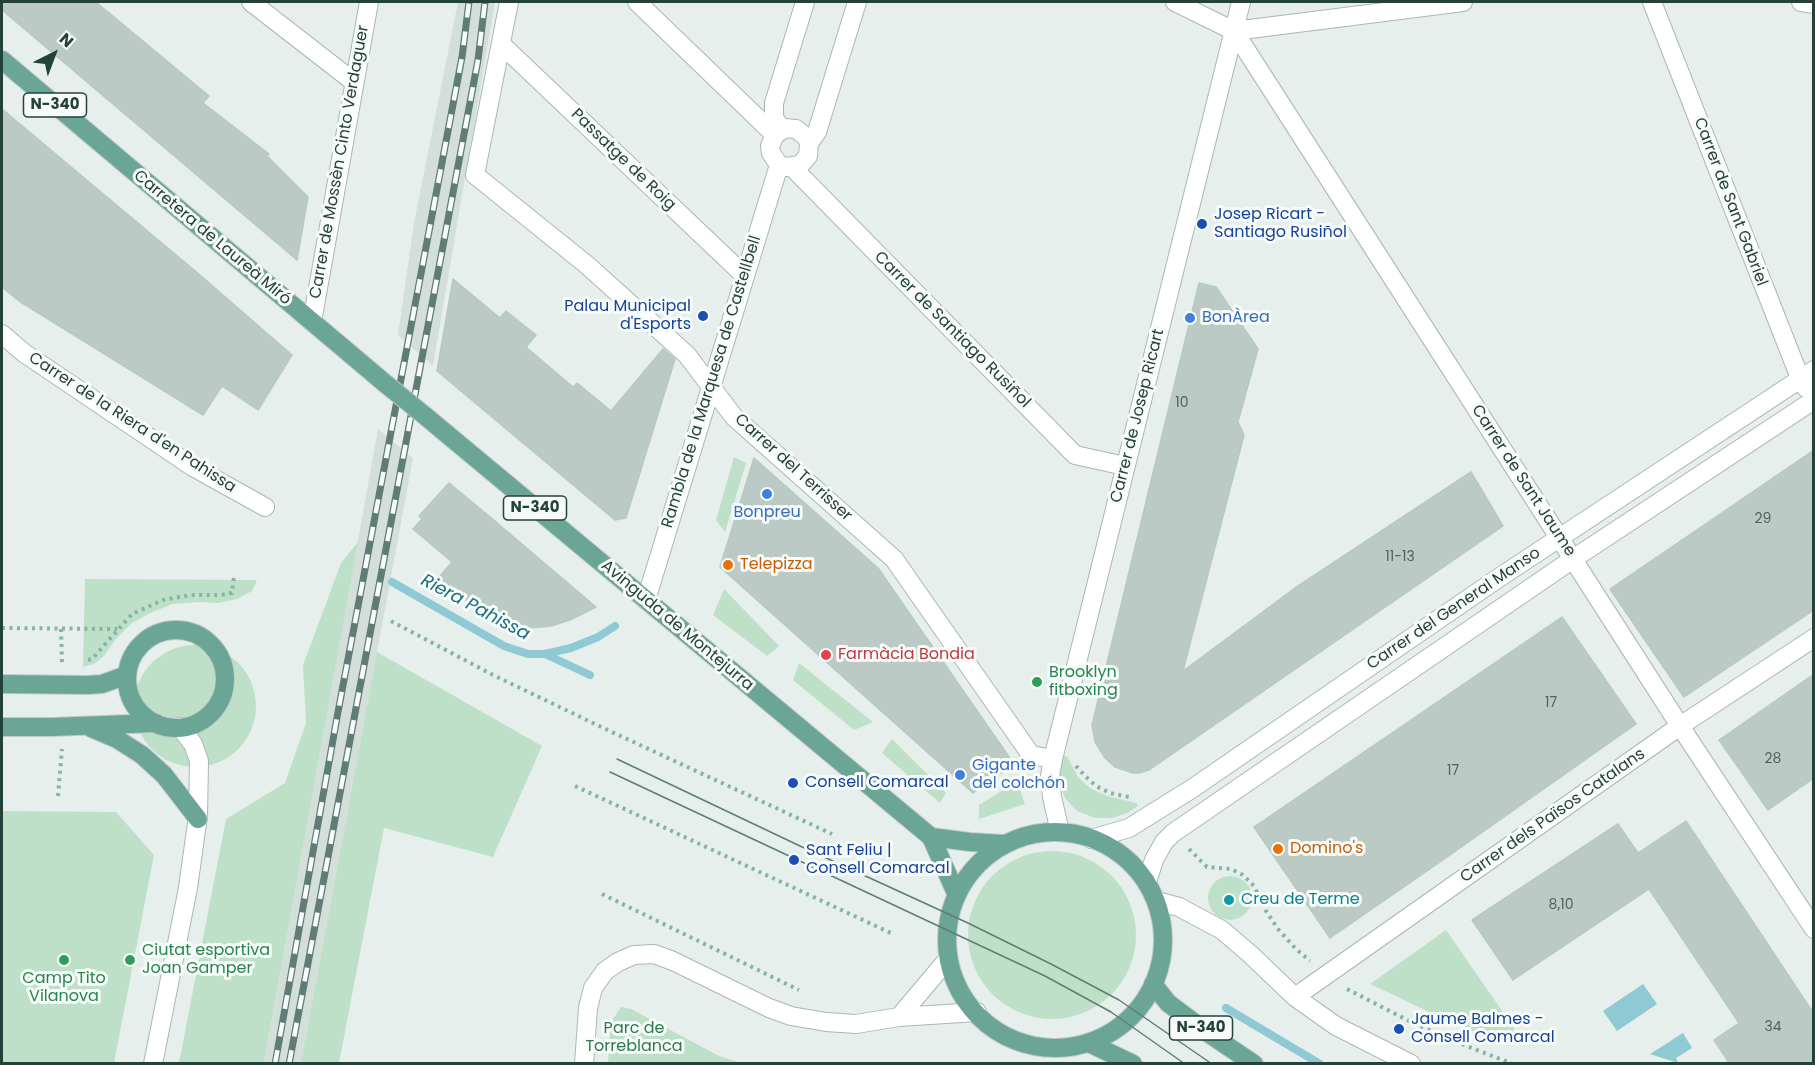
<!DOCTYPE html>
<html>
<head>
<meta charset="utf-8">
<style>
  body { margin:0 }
  #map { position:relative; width:1815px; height:1065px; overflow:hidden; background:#e6efeb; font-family:Poppins,sans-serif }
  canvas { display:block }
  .frame { position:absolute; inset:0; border:3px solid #24423a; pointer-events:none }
  .north { position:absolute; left:24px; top:24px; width:60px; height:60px; -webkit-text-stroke:4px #f7fbf9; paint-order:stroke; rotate:42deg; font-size:16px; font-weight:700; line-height:24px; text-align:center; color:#24423a }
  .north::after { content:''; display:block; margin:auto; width:21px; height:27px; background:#24423a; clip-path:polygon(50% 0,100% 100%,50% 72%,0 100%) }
</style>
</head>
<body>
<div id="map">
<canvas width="1815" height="1065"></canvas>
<div class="frame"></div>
<div class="north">N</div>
</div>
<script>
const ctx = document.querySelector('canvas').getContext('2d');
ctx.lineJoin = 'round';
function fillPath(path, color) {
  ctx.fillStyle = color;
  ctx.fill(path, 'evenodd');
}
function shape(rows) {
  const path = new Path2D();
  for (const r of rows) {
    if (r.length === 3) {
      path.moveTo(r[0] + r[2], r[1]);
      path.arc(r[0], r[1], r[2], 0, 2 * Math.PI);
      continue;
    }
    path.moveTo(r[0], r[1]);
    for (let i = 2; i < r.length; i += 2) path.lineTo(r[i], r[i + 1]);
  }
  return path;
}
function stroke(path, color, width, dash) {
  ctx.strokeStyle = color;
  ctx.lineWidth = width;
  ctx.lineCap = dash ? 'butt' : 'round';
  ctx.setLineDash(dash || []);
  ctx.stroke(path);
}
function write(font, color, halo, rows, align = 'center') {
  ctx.font = font + ' Poppins,sans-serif';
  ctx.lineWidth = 6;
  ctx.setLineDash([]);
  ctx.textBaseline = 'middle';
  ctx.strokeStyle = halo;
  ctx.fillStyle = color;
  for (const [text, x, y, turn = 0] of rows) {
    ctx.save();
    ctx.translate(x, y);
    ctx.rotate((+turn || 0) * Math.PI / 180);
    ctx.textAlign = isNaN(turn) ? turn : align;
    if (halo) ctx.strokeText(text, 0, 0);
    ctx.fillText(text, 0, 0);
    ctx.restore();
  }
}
fillPath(shape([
  [458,2,495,2,433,366,398,335,414,223],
  [378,429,413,458,301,1063,264,1064]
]), '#d4dfda');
fillPath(shape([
  [734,457,746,463,725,532,716,520],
  [358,542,264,1063,179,1063,226,819,285,783,306,723,303,665,341,563],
  [85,579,257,580,252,591,237,599,218,603,200,602,173,604,150,613,132,623,115,640,104,656,94,664,83,667],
  [724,589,779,646,767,656,713,615],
  [195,706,61],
  [377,652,542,746,493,857,384,828,339,1063,301,1063],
  [799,663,834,691,873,722,854,730,793,680],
  [892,739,946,793,940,803,882,753],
  [1064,756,1067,756,1078,777,1090,788,1107,796,1137,803,1138,806,1127,813,1112,818,1095,818,1077,811,1065,798,1059,782,1060,766],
  [1017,781,1025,804,979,819,979,805],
  [2,811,116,812,154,855,114,1063,2,1063],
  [1052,935,84],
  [1230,898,22],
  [1446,930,1514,1028,1508,1044,1455,1024,1370,984],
  [621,1007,631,1009,719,1056,741,1063,608,1063,611,1022]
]), '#bfe0c8');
fillPath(shape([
  [1643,984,1657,1004,1617,1031,1603,1011],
  [1683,1033,1692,1048,1676,1058,1678,1063,1650,1054]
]), '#8ec9d4');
stroke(shape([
  [392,582,504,646,528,654,545,654,571,648,598,637,615,626],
  [545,654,590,675],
  [1226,1008,1320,1064]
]), '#8ec9d4', 8);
const building = shape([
  [2,2,96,2,209,96,203,103,269,154,267,156,308,197,297,260,2,10,2,2],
  [2,109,200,275,292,355,258,410,222,386,203,415,19,301,2,287,2,109],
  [453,279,500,318,506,311,536,335,526,347,573,387,577,383,611,411,663,349,675,359,626,518,615,520,437,371,453,279],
  [1199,283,1216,287,1258,349,1238,422,1244,435,1183,671,1295,588,1471,472,1503,526,1149,770,1139,773,1133,773,1115,767,1105,758,1095,742,1092,725,1199,283],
  [1814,450,1814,610,1684,697,1610,589,1814,450],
  [754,458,878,568,1014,764,973,793,720,567,754,458],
  [449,483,489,516,596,607,570,620,551,626,530,628,509,625,435,582,452,562,413,529,422,519,419,516,449,483],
  [1562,617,1636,724,1440,862,1330,938,1254,827,1562,617],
  [1814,674,1814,778,1768,810,1719,740,1814,674],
  [1686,821,1814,1014,1814,1064,1730,1064,1714,1040,1739,1023,1649,889,1513,980,1472,920,1618,824,1638,853,1686,821]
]);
fillPath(building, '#bbcac4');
stroke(building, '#b8c9c2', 1.5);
const minor = shape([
  [251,2,354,82],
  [509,2,475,175,587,265,687,355,734,417,894,559,1031,755,1053,759],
  [637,2,775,135],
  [1175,2,1234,31,1463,2],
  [1652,2,1800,378,1806,388],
  [1801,2,1814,4],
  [1234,31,1680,726,1814,929],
  [501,44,745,276],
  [781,130,774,117,774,103,805,2],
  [809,143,806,137,796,129,785,128,775,135,770,146,771,153,779,165,786,167,800,165,808,156,809,143,817,132,857,2],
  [792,167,1075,455,1125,466],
  [312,322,369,2],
  [2,334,24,353,193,467,265,507],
  [646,600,779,165],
  [1060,832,1052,797,1050,776,1053,759,1241,2],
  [1091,839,1129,828,1193,788,1500,577,1814,370],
  [1147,882,1154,860,1164,842,1173,833,1573,559,1814,400],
  [1157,901,1179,907,1222,930,1250,954,1295,997,1336,1026,1411,1064],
  [1295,997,1680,726,1814,638],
  [899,1017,948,959],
  [153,1064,188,888,198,816,199,761,193,744,180,727],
  [584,1064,588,1008,593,988,605,971,618,962,634,955,654,954,673,961,769,1008,791,1016,826,1022,856,1024,899,1017,977,1012]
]);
const major = shape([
  [2,60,387,385],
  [424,415,931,837,956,893],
  [176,679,49],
  [2,684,88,685,102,684,127,675],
  [2,727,51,727,156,723],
  [91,728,117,739,142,755,164,775,198,819],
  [1055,940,108],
  [931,837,970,842,1004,844],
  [1153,984,1168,1003,1208,1033,1254,1064],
  [1091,1044,1133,1064]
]);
stroke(minor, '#a8b8b2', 20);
stroke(major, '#c2cac8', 20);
stroke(shape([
  [391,621,493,675,599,726,832,834],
  [2,628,117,629],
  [61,629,62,663],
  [88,660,92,659,132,614,163,600,191,595,221,595,232,593,234,576],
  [1076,766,1086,777,1096,786,1110,793,1133,798],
  [575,786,893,934],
  [58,796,62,749],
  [1189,849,1207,867,1231,869,1243,875,1254,886,1266,911,1278,929,1295,948,1310,961],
  [602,894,799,990],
  [1347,989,1411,1022,1459,1043,1513,1064]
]), '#86b3a5', 4, [3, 4.5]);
stroke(minor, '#fff', 18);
stroke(major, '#6aa596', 18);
stroke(shape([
  [617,759,800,846,968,923,1051,964,1119,1000,1212,1064],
  [610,772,1045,976,1111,1012,1185,1064]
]), '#5f7d75', 1.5);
const rail = shape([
  [275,1064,338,712,462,57,469,2],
  [289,1064,478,60,485,2]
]);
stroke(rail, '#5f7d75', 7);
stroke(rail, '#f7fbf9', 4.5, [14]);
const majorBridge = shape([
  [387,385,424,415]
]);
stroke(majorBridge, '#c2cac8', 20, []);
stroke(majorBridge, '#6aa596', 18);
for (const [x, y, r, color] of [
  [1202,224,6,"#1a4fb4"],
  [703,316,6,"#1a4fb4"],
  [1190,318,6,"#3f7fe0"],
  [767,494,6,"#3f7fe0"],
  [728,565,6,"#e8710a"],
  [826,655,6,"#e0444e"],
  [1037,682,6,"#2e9e5b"],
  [960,775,6,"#3f7fe0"],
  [793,783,6,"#1a4fb4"],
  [1278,849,6,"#e8710a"],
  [794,860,6,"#1a4fb4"],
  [1229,900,6,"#0f9aa8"],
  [64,960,6,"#2e9e5b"],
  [130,960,6,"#2e9e5b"],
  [1399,1029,6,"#1a4fb4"]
]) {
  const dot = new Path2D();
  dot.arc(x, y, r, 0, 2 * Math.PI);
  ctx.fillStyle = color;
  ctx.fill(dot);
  stroke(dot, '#f7fbf9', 2);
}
write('14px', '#4a645c', null, [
  ["10",1182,403],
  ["29",1763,519],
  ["11-13",1400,557],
  ["17",1551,703],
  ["28",1773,759],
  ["17",1453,771],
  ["8,10",1561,905],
  ["34",1773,1027]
]);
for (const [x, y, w] of [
  [55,105,63],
  [535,508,63],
  [1201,1028,63]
]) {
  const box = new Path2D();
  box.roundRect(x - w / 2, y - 12, w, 24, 4.5);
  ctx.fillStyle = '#f7fbf9';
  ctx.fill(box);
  stroke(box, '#24423a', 1.5);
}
write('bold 15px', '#24423a', null, [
  ["N-340",55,105],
  ["N-340",535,508],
  ["N-340",1201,1028]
]);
write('16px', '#24423a', '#f7fbf9', [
  ["Passatge de Roig",623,160,44],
  ["Carrer de Mossèn Cinto Verdaguer",340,162,-80],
  ["Carrer de Sant Gabriel",1730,202,69],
  ["Carretera de Laureà Miró",212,238,40],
  ["Carrer de Santiago Rusiñol",952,330,45],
  ["Rambla de la Marquesa de Castellbell",712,382,-73],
  ["Carrer de Josep Ricart",1138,416,-76],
  ["Carrer de la Riera d'en Pahissa",132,423,33],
  ["Carrer del Terrisser",793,468,42],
  ["Carrer de Sant Jaume",1523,481,57],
  ["Carrer del General Manso",1454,609,-34],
  ["Avinguda de Montejurra",677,626,40],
  ["Carrer dels Països Catalans",1553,816,-35]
]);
write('16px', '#164399', '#f7fbf9', [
  ["Josep Ricart -",1214,215],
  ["Santiago Rusiñol",1214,233],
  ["Palau Municipal",691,307,"right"],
  ["d'Esports",691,325,"right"],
  ["Consell Comarcal",805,783],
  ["Sant Feliu |",806,851],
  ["Consell Comarcal",806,869],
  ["Jaume Balmes -",1411,1020],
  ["Consell Comarcal",1411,1038]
], 'left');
write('16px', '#366cbe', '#f7fbf9', [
  ["BonÀrea",1202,318],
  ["Bonpreu",767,513,"center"],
  ["Gigante",972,766],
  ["del colchón",972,784]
], 'left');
write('16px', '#c56008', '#f7fbf9', [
  ["Telepizza",740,565],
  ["Domino's",1290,849]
], 'left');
write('16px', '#be3a42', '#f7fbf9', [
  ["Farmàcia Bondia",838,655]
], 'left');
write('16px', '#27864d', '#f7fbf9', [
  ["Brooklyn",1049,673],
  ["fitboxing",1049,691],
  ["Ciutat esportiva",142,951],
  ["Joan Gamper",142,969],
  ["Camp Tito",64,979,"center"],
  ["Vilanova",64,997,"center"]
], 'left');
write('16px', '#0d838f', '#f7fbf9', [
  ["Creu de Terme",1241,900]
], 'left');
write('16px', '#2d7a4b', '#f7fbf9', [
  ["Parc de",634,1029],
  ["Torreblanca",634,1047]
]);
write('italic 18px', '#1c6f80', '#f7fbf9', [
  ["Riera Pahissa",475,608,28]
]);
</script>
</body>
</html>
